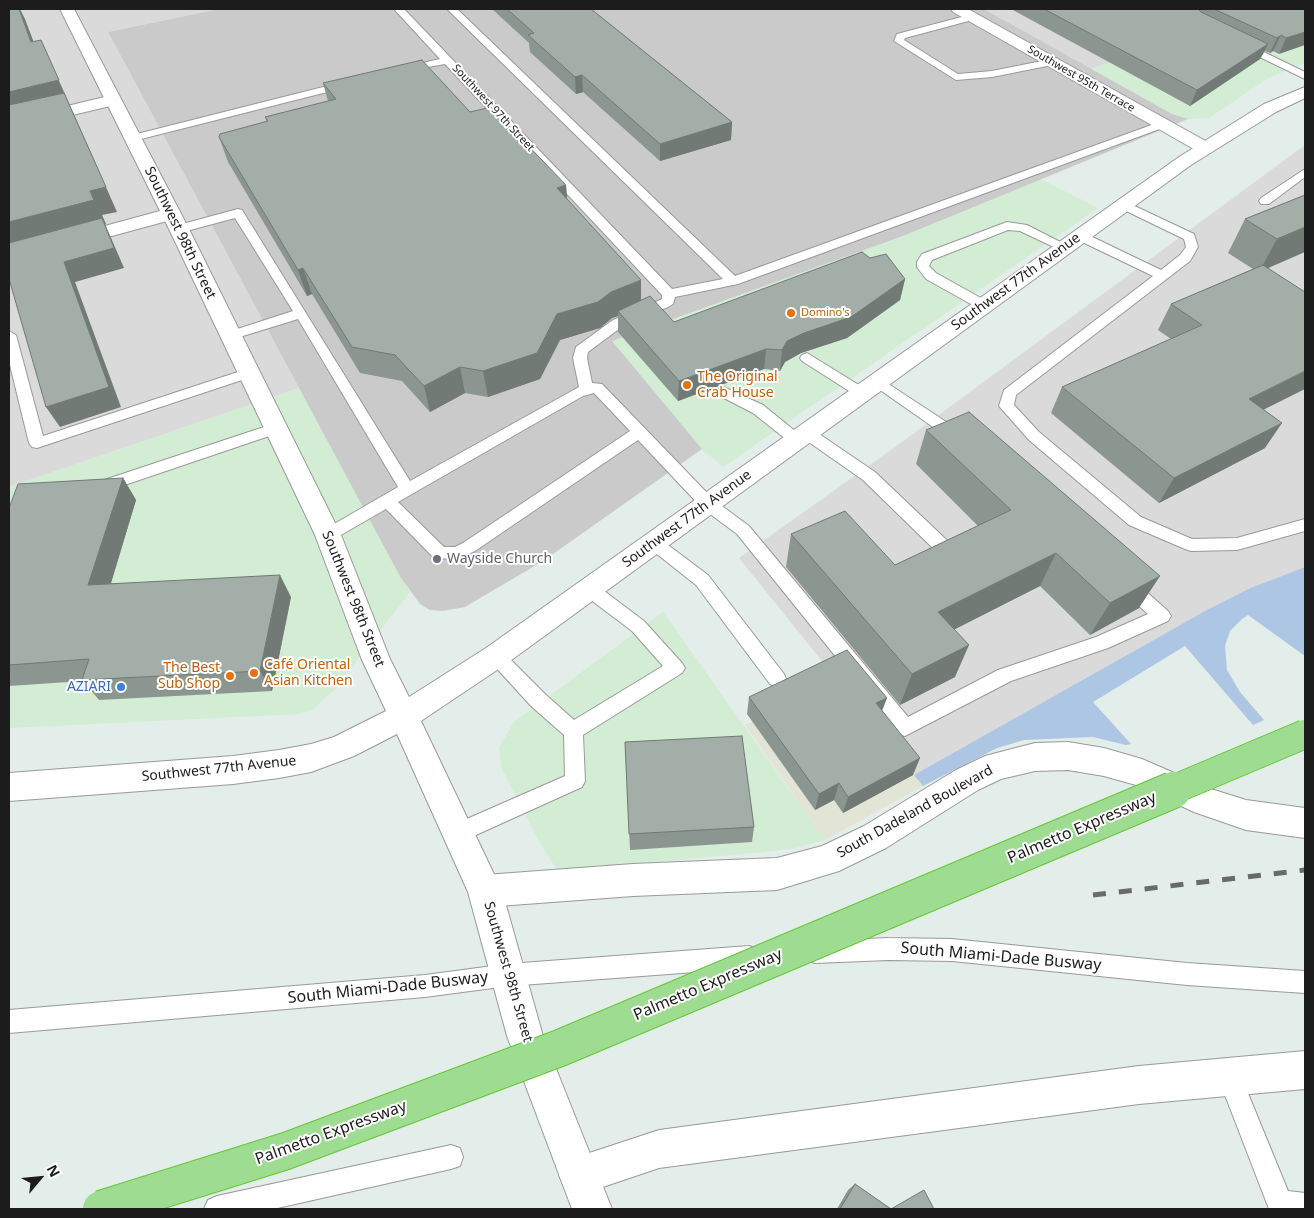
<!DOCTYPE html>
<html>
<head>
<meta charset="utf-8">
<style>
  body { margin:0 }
  #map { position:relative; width:1314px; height:1218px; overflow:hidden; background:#e3ede9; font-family:"Noto Sans",sans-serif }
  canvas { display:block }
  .frame { position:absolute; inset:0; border:10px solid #1c1c1c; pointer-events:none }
  .north { position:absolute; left:15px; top:1153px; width:50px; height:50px; -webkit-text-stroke:4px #fff; paint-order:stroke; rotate:62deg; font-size:14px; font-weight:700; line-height:20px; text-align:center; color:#1c1c1c }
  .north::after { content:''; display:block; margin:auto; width:18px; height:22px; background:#1c1c1c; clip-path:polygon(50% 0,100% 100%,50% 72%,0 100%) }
</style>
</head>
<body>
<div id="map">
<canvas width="1314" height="1218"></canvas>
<div class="frame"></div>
<div class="north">N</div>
</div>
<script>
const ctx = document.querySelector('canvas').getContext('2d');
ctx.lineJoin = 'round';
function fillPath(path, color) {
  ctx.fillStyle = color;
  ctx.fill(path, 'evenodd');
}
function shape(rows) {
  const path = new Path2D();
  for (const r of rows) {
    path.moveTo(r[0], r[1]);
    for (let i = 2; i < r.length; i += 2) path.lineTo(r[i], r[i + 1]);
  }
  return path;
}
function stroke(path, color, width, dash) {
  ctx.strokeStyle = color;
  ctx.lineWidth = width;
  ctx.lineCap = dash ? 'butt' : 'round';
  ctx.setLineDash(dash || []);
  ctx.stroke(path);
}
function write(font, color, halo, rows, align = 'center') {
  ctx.font = font + ' "Noto Sans",sans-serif';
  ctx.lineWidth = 4;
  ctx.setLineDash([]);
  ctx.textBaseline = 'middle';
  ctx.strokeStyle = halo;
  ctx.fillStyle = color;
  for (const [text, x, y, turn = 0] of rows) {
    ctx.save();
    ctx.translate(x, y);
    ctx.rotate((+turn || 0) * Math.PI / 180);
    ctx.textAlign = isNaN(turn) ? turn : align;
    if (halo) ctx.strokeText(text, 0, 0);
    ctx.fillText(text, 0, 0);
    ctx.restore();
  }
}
fillPath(shape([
  [9,9,219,9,108,32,299,388,9,487],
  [984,9,1216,9,1191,38,1090,69],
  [1305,145,1305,567,1248,589,1205,611,914,775,739,558,898,445]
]), '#d9dad9');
fillPath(shape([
  [1305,9,1305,63,1268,78,1209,118,1188,119,1174,115,1090,69,1190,38],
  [1041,179,1098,208,723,467,702,449,611,341,903,236],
  [299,388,410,592,334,690,313,709,299,714,9,728,9,487],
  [663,612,825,840,795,848,764,852,558,871,541,845,501,767,499,747,514,722]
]), '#d3ecd4');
fillPath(shape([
  [838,678,923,786,825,840,745,725]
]), '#e2e5d5');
fillPath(shape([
  [219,9,984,9,1172,114,1188,119,903,236,612,341,702,449,543,561,465,607,442,611,430,610,420,604,401,578,108,32]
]), '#cacaca');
fillPath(shape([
  [1305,567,1305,656,1248,615,1242,619,1230,631,1225,646,1227,670,1240,692,1264,720,1253,725,1185,646,1093,702,1131,744,1126,745,1093,737,1024,740,997,748,923,786,914,775,1205,611,1248,589]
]), '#adc6e3');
const service = shape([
  [394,9,404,9,672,289,723,279,447,9,457,9,735,276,1157,123,1165,123,1165,127,738,284,675,297,673,304,668,307,623,326,588,352,587,358,592,383,602,384,714,500,749,526,908,717,998,670,1096,637,1148,614,1120,589,1117,584,1120,579,1126,577,1132,579,1168,611,1171,616,1168,621,1108,648,1011,681,905,736,898,734,737,534,702,508,638,440,475,551,457,559,434,558,386,509,334,539,328,541,322,539,320,535,322,531,398,487,298,319,230,340,223,336,225,333,293,311,235,218,179,233,173,229,175,226,238,209,242,210,410,481,579,387,573,358,576,347,613,320,658,301,662,299,662,295,445,64,400,72,400,68,440,59,394,9],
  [594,393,630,431,463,543,455,547,444,547,398,502,583,396,594,393],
  [973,14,976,15,976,19,905,38,904,40,958,74,992,71,1052,59,1057,62,1052,65,992,77,956,80,894,41,897,34,973,14],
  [1241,41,1305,72,1305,79,1237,46,1236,44,1241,41],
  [347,81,351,82,351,86,133,141,127,138,129,136,347,81],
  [1305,169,1305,177,1269,204,1261,204,1259,201,1261,198,1305,169],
  [1124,201,1194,234,1198,247,1190,261,1016,395,1014,405,1039,432,1141,517,1192,539,1237,538,1305,519,1305,531,1237,550,1191,551,1185,549,1129,525,1029,440,999,406,1004,390,1153,276,1076,239,1074,236,1076,233,1084,233,1161,270,1180,255,1186,247,1184,239,1120,208,1118,205,1120,202,1124,201],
  [1007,222,1027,225,1070,247,1064,251,1060,250,1020,231,1008,230,932,260,929,266,936,273,988,302,990,305,988,308,978,308,926,279,917,267,917,262,922,254,1007,222],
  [9,331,16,335,43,436,244,370,254,370,256,373,254,376,37,448,32,447,29,443,9,361,9,331],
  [807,353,867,390,869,393,867,396,857,396,802,361,800,358,802,355,807,353],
  [878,377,963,433,966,437,963,441,953,441,873,385,871,382,878,377],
  [721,386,763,405,800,435,802,429,812,429,875,472,955,548,957,553,955,558,949,559,943,558,863,480,803,438,802,444,792,444,753,413,716,394,714,391,721,386],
  [276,423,281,424,284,428,281,432,101,493,95,491,93,487,95,483,276,423],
  [654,537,660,539,708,575,784,674,786,679,784,684,777,687,770,684,696,585,648,547,646,543,648,539,654,537],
  [589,582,595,584,644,621,682,663,685,668,682,673,583,735,585,781,582,787,467,839,460,842,453,839,450,832,453,825,565,776,564,735,531,706,490,661,487,656,490,651,496,648,502,651,545,694,574,720,663,666,632,631,583,594,580,589,583,584,589,582],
  [888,938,952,939,1187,963,1305,971,1305,993,1187,985,952,961,888,960,815,963,807,960,804,952,807,944,815,941,888,938],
  [749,946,757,949,760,957,757,965,749,968,508,986,425,997,9,1033,9,1010,425,975,508,964,749,946],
  [1230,1065,1238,1069,1288,1191,1305,1193,1305,1209,1269,1209,1218,1077,1222,1069,1230,1065],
  [451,1145,460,1148,463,1157,460,1166,451,1169,273,1209,204,1209,208,1200,217,1196,451,1145]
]);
const minor = shape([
  [951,9,968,9,1211,144,1214,148,1211,152,1205,153,1199,152,953,12,951,9],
  [113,95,119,96,121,100,119,104,9,130,9,120,113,95],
  [171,208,178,210,181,214,178,218,9,264,9,252,171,208],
  [1068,742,1104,748,1142,759,1211,789,1246,800,1305,808,1305,838,1246,830,1194,812,1136,785,1104,776,1068,770,1035,771,1001,779,978,790,886,848,839,871,777,890,633,896,485,907,473,902,468,891,473,880,485,875,633,864,777,858,822,846,864,826,956,770,985,756,1035,743,1068,742],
  [1305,1051,1305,1089,1139,1104,659,1168,579,1195,565,1189,559,1175,565,1161,659,1130,1139,1066,1305,1051]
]);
const tertiary = shape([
  [60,9,74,9,189,229,341,535,390,659,409,697,486,648,1179,157,1264,104,1305,87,1305,98,1276,112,1191,165,506,664,421,721,502,891,543,1036,612,1209,572,1209,507,1036,468,892,397,734,354,756,311,772,279,778,233,784,9,801,9,773,233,756,279,750,311,744,334,737,386,711,362,660,315,535,169,229,60,9]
]);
stroke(service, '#999', 2);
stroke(minor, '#999', 2);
stroke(tertiary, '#999', 2);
fillPath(service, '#fff');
fillPath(minor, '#fff');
fillPath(tertiary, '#fff');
stroke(shape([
  [1093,895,1305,870]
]), '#6a6a6a', 5, [13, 13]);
const motorwayBridgeFar1 = shape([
  [1170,791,1305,734]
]);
const motorwayBridge = shape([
  [101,1209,286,1151,560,1048,1173,790]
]);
stroke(motorwayBridgeFar1, '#64c734', 30, []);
stroke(motorwayBridge, '#64c734', 38, []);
stroke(motorwayBridgeFar1, '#9edd91', 28);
stroke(motorwayBridge, '#9edd91', 36);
fillPath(shape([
  [492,9,591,9,732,122,731,140,660,161,583,92,576,94,530,52,529,43],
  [1011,9,1305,9,1279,54,1273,51,1270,53,1265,51,1260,59,1190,106],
  [323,83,470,112,566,185,567,199,641,300,674,322,870,258,905,279,900,300,847,338,801,353,785,362,780,371,764,369,678,401,618,332,618,316,612,318,600,328,560,340,540,379,488,397,465,393,430,412,402,381,360,373,312,294,307,296,228,162,219,137,267,122,265,117,328,101],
  [1305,195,1268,268,1264,409,1265,448,1159,503,1051,413,1062,387,1171,339,1158,330,1171,304,1253,269,1228,253,1245,219],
  [926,430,1139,608,1090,635,1040,586,954,629,955,677,900,705,786,567,791,534,895,565,978,526,916,464],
  [123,478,136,500,111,583,291,597,272,691,99,700,83,681,9,686,9,508],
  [749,697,887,698,882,711,913,775,843,813,834,800,815,810,747,714],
  [625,742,754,827,752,842,630,850],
  [855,1184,891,1209,934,1209,837,1209,848,1190]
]), '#8b9690');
fillPath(shape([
  [19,9,20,9,25,19,42,64,31,42],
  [1305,32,1305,45,1279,54,1286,38],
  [1281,35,1273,51,1270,53,1277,38],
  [41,40,117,212,102,215,106,224,105,224,124,268,75,282,121,407,60,427,46,407,9,250,9,92],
  [1268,44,1260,59,1190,106,1197,90],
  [582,75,583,92,576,94,575,77],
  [732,122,731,140,660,161,660,144],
  [566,185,568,211,557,188],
  [1305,227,1305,252,1259,272,1277,239],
  [303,268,312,294,307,296,298,270],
  [905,279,900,300,847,338,801,353,785,362,780,371,782,350,787,341],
  [641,280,641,306,618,311,618,316,612,318,600,328,560,340,540,379,488,397,483,371,557,314],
  [766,349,764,369,678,401,679,381],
  [460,367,465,393,430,412,424,386],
  [1305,371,1305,389,1233,425,1249,399],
  [1282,423,1265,448,1159,503,1174,478],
  [123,478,136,500,104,606,88,585],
  [1056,553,1040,586,926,644,938,612],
  [280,575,291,597,272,691,260,671],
  [1160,576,1139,608,1090,635,1110,603],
  [969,645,955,677,900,705,912,674],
  [887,698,880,715,876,703],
  [920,758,913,775,843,813,848,797],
  [839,783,834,800,815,810,819,794]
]), '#717a75');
const building = shape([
  [9,9,19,9,31,42,41,40,59,80,9,92,9,9],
  [507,9,591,9,732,122,660,144,582,75,575,77,528,35,534,33,507,9],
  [1044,9,1198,9,1201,12,1268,44,1197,90,1044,9],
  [1214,9,1305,9,1305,32,1286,38,1281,35,1277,38,1214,9],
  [422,60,470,112,491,107,566,185,557,188,641,280,611,292,598,302,557,314,537,353,483,371,460,367,424,386,395,355,352,347,303,268,298,270,219,137,220,134,268,121,265,117,336,99,323,83,422,60],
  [64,93,106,187,90,191,94,200,9,222,9,105,64,93],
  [1305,195,1305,227,1277,239,1245,219,1305,195],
  [102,218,114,248,64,262,109,387,46,407,9,279,9,243,102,218],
  [862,252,870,258,886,254,905,279,851,317,804,333,787,341,782,350,766,349,679,381,618,311,650,296,674,322,862,252],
  [1263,265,1305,292,1305,371,1249,399,1282,423,1174,478,1062,387,1202,325,1171,304,1263,265],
  [969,412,1160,576,1110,603,1056,553,938,612,969,645,912,674,791,534,845,511,895,565,1011,510,926,430,969,412],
  [123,478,88,585,280,575,260,671,82,680,89,659,9,665,9,508,18,484,123,478],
  [847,650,887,698,876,703,920,758,848,797,839,783,819,794,749,697,847,650],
  [742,736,754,827,629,834,625,742,742,736],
  [855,1184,891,1209,924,1190,934,1209,840,1209,855,1184]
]);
fillPath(building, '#a2aea7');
stroke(building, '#717a75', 1);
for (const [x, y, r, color] of [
  [791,313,5,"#e8710a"],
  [687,385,5,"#e8710a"],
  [437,559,5,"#6b7280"],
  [254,673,5,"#e8710a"],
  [230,676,5,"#e8710a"],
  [121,687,5,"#3f7fe0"]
]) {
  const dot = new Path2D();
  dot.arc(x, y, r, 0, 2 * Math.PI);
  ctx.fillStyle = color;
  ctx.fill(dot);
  stroke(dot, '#fff', 2);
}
write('11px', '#1c1c1c', '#fff', [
  ["Southwest 95th Terrace",1081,79,30],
  ["Southwest 97th Street",493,108,47]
]);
write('11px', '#c56008', '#fff', [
  ["Domino's",801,313]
], 'left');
write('14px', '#1c1c1c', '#fff', [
  ["Southwest 98th Street",180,233,64],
  ["Southwest 77th Avenue",1016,282,-36],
  ["Southwest 77th Avenue",687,519,-36],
  ["Southwest 98th Street",353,599,68],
  ["Southwest 77th Avenue",219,769,-6],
  ["South Dadeland Boulevard",915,812,-29],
  ["Southwest 98th Street",508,972,74]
]);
write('14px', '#c56008', '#fff', [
  ["The Original",697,377],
  ["Crab House",697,393],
  ["Café Oriental",264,665],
  ["Asian Kitchen",264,681],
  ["The Best",220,668,"right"],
  ["Sub Shop",220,684,"right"]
], 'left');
write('14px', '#5b616d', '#fff', [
  ["Wayside Church",447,559]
], 'left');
write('14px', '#366cbe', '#fff', [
  ["AZIARI",111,687]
], 'right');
write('16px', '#1c1c1c', '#fff', [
  ["Palmetto Expressway",1082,828,-23],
  ["South Miami-Dade Busway",1001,957,5],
  ["Palmetto Expressway",708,985,-23],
  ["South Miami-Dade Busway",388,988,-6],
  ["Palmetto Expressway",331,1133,-20]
]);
</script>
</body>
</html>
